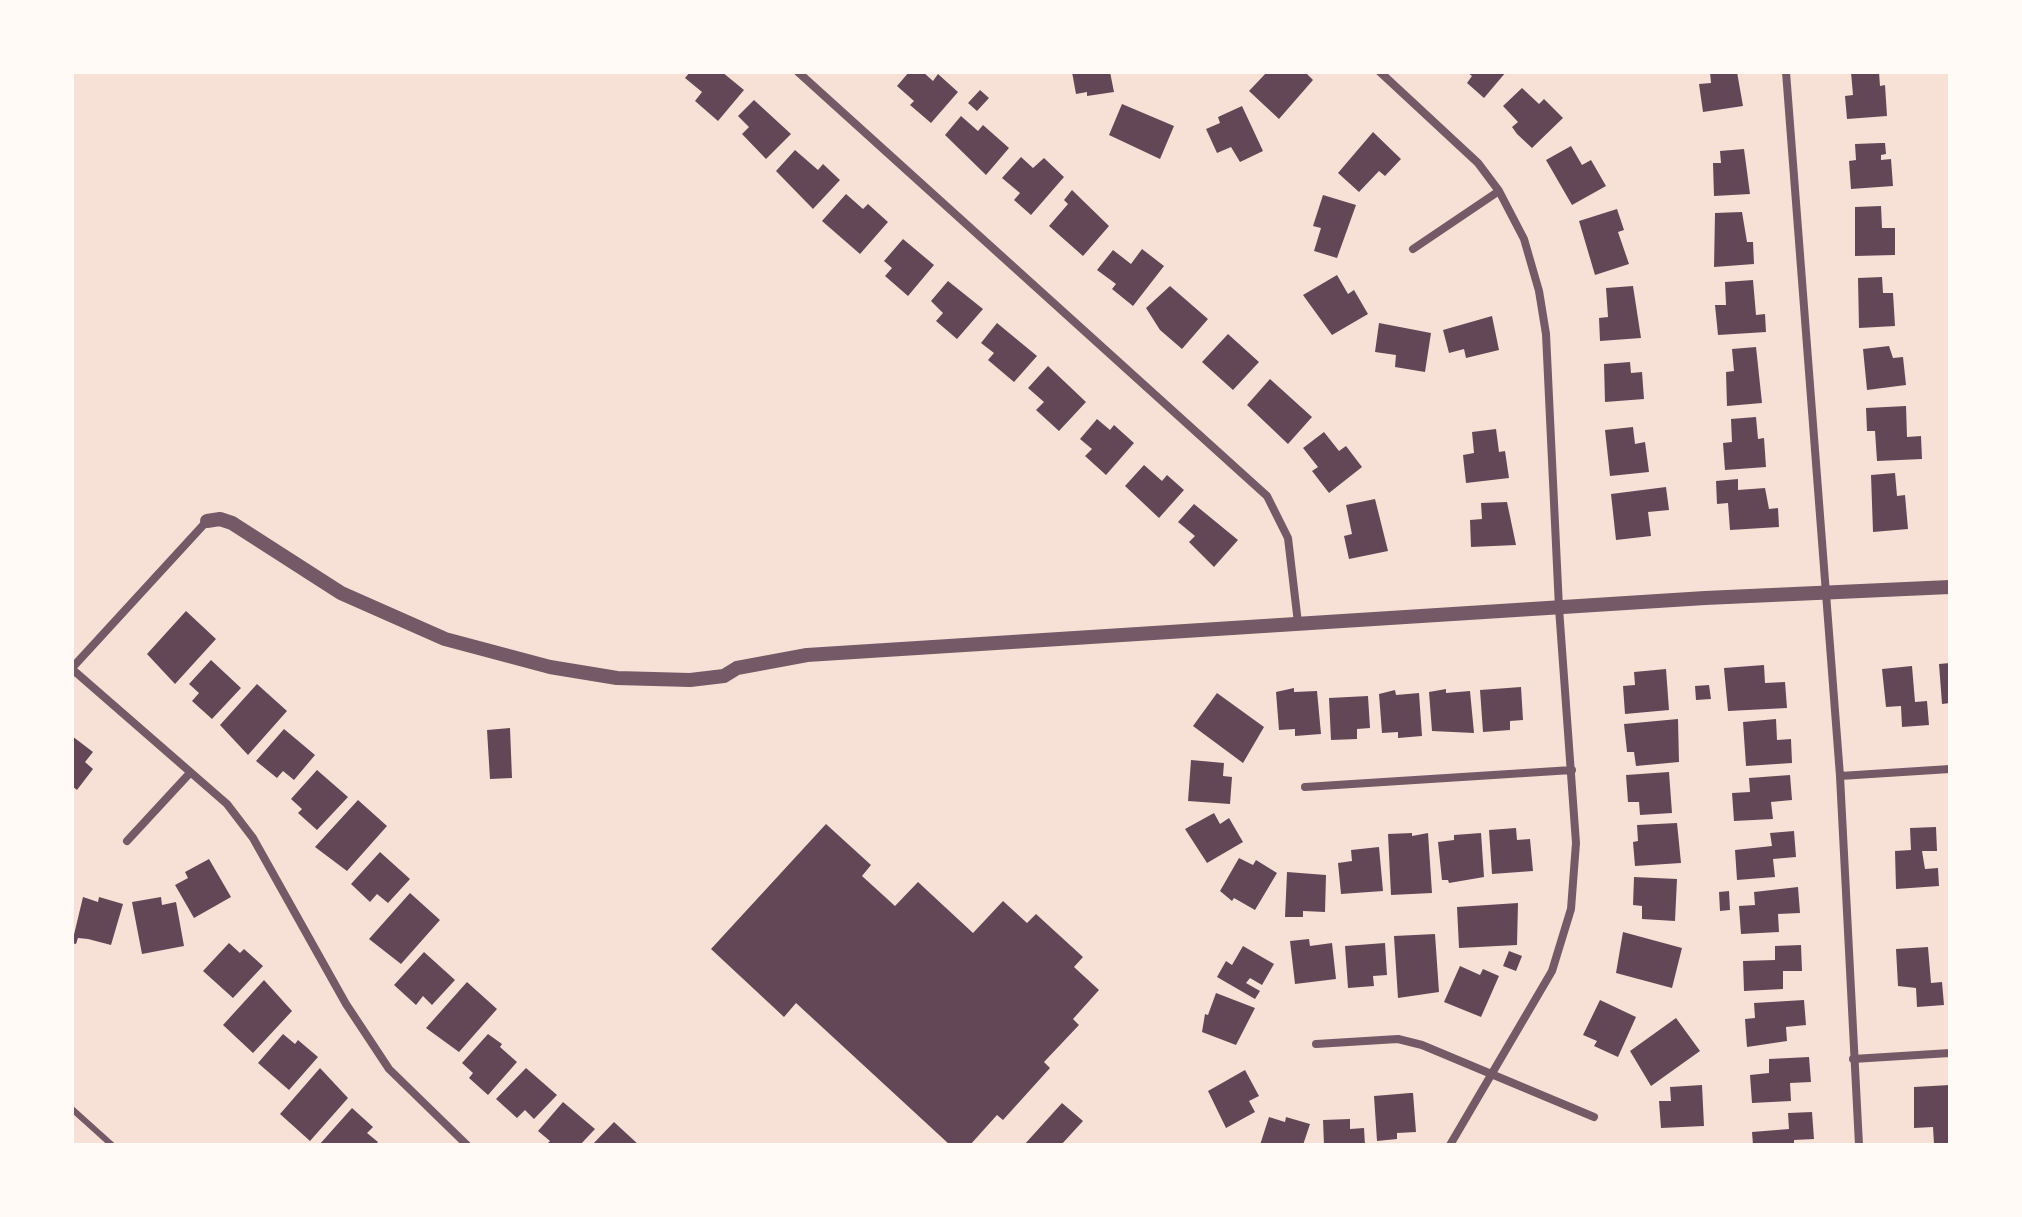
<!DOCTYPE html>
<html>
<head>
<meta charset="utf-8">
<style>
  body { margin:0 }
  #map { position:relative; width:2022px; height:1217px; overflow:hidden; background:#f7e1d7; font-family:"Asap Condensed",sans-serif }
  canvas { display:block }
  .frame { position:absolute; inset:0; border:74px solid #fffaf5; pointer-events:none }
</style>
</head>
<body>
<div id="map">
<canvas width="2022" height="1217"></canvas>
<div class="frame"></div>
</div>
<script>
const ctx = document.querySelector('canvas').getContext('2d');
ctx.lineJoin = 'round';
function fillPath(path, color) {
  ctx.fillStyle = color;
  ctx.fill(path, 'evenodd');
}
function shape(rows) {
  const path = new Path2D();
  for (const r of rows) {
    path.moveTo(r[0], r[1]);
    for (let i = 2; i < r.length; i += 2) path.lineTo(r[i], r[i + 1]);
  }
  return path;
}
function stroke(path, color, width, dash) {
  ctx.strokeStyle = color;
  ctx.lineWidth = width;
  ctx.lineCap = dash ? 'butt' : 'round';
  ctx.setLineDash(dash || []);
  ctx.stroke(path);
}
fillPath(shape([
  [690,72,722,72,744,90,718,121,695,101,702,92,685,78],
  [909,72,923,72,933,81,938,74,958,92,931,123,910,105,914,101,897,86],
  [1072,72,1110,72,1114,92,1087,96,1087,92,1076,94],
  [1267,72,1305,72,1313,80,1279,119,1249,91],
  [1467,72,1506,72,1484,98,1467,83,1472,76],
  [1710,72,1737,72,1743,106,1703,112,1699,84,1711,83],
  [1851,72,1879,72,1880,86,1885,85,1887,116,1847,119,1845,96,1853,95],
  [1522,88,1539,104,1544,99,1563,118,1532,148,1517,134,1512,127,1518,122,1503,106],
  [980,90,989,98,977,111,968,103],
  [754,100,791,134,766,159,742,134,749,127,738,116],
  [1122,104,1174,126,1160,159,1109,135],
  [1242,106,1263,151,1240,162,1231,147,1217,153,1206,129,1220,123,1218,117],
  [961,116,978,131,983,125,1009,148,986,175,945,135],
  [1373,132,1401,159,1385,176,1379,171,1359,192,1338,173],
  [1881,143,1885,143,1886,154,1881,155,1881,160,1891,159,1893,186,1851,189,1849,161,1856,160,1855,144],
  [1571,146,1582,165,1591,160,1606,186,1572,205,1546,160],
  [1744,149,1750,194,1714,196,1713,163,1721,163,1720,151],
  [795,150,818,170,823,164,840,180,813,209,776,171],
  [1021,157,1033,168,1044,158,1064,177,1031,215,1014,200,1020,193,1002,178],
  [1072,190,1109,226,1083,256,1049,226,1068,204,1064,200],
  [846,194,863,209,868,204,888,222,860,254,822,221],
  [1323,195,1356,205,1337,258,1314,251,1321,228,1313,226],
  [1881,206,1882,228,1895,228,1895,255,1855,256,1855,207],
  [1617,209,1624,230,1618,232,1629,264,1595,275,1579,221],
  [1742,212,1747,242,1753,242,1754,264,1714,267,1715,213],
  [903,239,934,265,908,296,885,276,892,268,884,261],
  [1142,249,1164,266,1133,306,1112,289,1116,284,1097,270,1113,250,1131,264],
  [1337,275,1348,294,1354,290,1368,314,1332,335,1303,295],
  [1882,277,1883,293,1893,293,1895,326,1859,328,1858,278],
  [1753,280,1756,315,1765,314,1766,332,1718,335,1715,305,1726,305,1725,282],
  [948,281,983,309,957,339,936,321,943,313,931,301],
  [1170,286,1208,319,1182,349,1160,330,1146,308],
  [1633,286,1641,338,1600,341,1599,318,1608,317,1606,288],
  [1492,316,1499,350,1466,358,1464,349,1449,353,1443,330],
  [997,323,1037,356,1014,382,988,360,994,353,981,343],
  [1379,323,1431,333,1425,372,1395,367,1396,355,1375,352],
  [1228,334,1259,362,1233,390,1202,362],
  [1889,346,1893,358,1903,357,1906,385,1867,390,1863,349],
  [1756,347,1762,403,1727,406,1726,372,1734,371,1732,349],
  [1630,362,1631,373,1642,372,1644,399,1605,402,1604,364],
  [1048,366,1086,402,1059,431,1036,410,1044,402,1028,388],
  [1270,379,1312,417,1288,444,1247,405],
  [1906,406,1907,437,1921,436,1922,459,1877,461,1875,431,1867,431,1866,408],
  [1756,417,1758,439,1764,438,1766,467,1725,470,1723,443,1732,442,1731,419],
  [1097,419,1110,430,1114,425,1134,443,1106,475,1085,456,1092,449,1080,439],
  [1633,427,1635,444,1645,442,1649,472,1610,476,1605,430],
  [1496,429,1499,452,1505,451,1509,478,1466,483,1463,455,1474,453,1472,432],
  [1324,432,1339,451,1346,446,1362,467,1329,493,1312,471,1318,467,1303,448],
  [1144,465,1162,481,1167,475,1184,490,1159,518,1125,486],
  [1895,473,1897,496,1905,495,1908,529,1873,532,1871,475],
  [1738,479,1738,490,1765,488,1769,509,1778,508,1779,527,1730,530,1728,503,1717,504,1716,481],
  [1666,487,1669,510,1648,512,1651,536,1616,540,1611,494],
  [1375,499,1388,551,1349,559,1344,536,1352,534,1346,505],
  [1507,502,1516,545,1471,547,1470,520,1482,519,1481,503],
  [1194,504,1238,540,1214,567,1189,542,1195,536,1178,522],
  [186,611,216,639,175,684,147,654],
  [211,660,241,688,212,719,192,701,199,693,189,684],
  [1950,663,1950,703,1942,704,1939,664],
  [1764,665,1765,683,1785,682,1787,708,1728,711,1724,668],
  [1912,666,1915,702,1927,701,1929,725,1902,727,1901,706,1886,707,1882,669],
  [1666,669,1669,710,1625,714,1623,686,1635,685,1634,672],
  [257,684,287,711,248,755,220,725],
  [1709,685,1711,699,1696,700,1695,686],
  [1521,687,1523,720,1510,721,1510,730,1483,732,1480,690],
  [1294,688,1294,692,1317,691,1321,734,1295,736,1295,729,1279,730,1276,692],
  [1446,689,1446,693,1470,691,1474,733,1432,731,1429,692],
  [1395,690,1396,695,1419,693,1422,736,1398,738,1398,732,1382,733,1379,694],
  [1217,693,1264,727,1243,763,1193,726],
  [1368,696,1370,728,1357,729,1357,739,1331,740,1329,698],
  [1678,719,1679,762,1636,766,1634,752,1627,752,1624,724],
  [1776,719,1777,740,1791,739,1792,763,1746,766,1743,722],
  [510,728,512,778,490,779,487,730],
  [284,729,315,755,294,780,283,771,277,778,256,761],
  [72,736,93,752,85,762,93,769,77,790,72,786],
  [1191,760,1224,763,1223,776,1232,777,1230,804,1188,801],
  [317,770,348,797,317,830,298,813,302,809,291,799],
  [1669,772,1672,813,1640,815,1639,802,1628,802,1626,775],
  [1790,775,1792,800,1771,802,1773,819,1734,821,1732,793,1750,792,1749,778],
  [358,800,387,826,347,871,315,847],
  [1214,813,1220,824,1229,818,1243,842,1207,863,1185,829],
  [1677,823,1681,863,1635,866,1633,842,1638,841,1637,825],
  [826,824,871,865,862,876,895,906,918,882,973,933,1003,901,1027,923,1036,914,1083,957,1074,967,1099,990,1073,1019,1079,1025,1044,1062,1050,1068,1003,1120,997,1115,970,1145,950,1145,796,1003,784,1017,711,949],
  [1936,827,1937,851,1922,851,1925,869,1938,868,1939,886,1896,889,1895,851,1911,850,1910,828],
  [1516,828,1517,840,1530,839,1533,871,1492,874,1489,830],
  [1794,831,1796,857,1773,859,1775,877,1737,880,1735,850,1772,846,1770,833],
  [1412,833,1412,836,1428,833,1432,893,1391,895,1388,834],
  [1481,833,1484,877,1449,883,1448,880,1442,880,1438,842,1454,840,1454,835],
  [1379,847,1383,891,1341,894,1338,863,1352,861,1351,850],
  [380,852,410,879,388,903,377,894,370,902,351,884],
  [1239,858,1253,865,1256,860,1277,873,1255,910,1234,898,1232,901,1220,891],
  [209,859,231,897,194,918,175,885,188,878,185,872],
  [1287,872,1326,875,1325,912,1303,911,1303,917,1285,917],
  [1634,877,1677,879,1675,921,1642,919,1642,906,1633,905],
  [1798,887,1800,913,1778,914,1779,932,1741,934,1739,906,1755,905,1754,892],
  [1729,891,1730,910,1720,911,1719,892],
  [410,893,440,920,401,964,369,939],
  [83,897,98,902,99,897,123,904,111,945,88,939,78,938,76,944,72,943],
  [161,897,162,905,176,902,184,946,142,954,132,902],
  [1518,903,1517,945,1459,948,1457,907],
  [1623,932,1682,948,1672,988,1616,973],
  [1435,934,1439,992,1398,998,1394,936],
  [1309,939,1310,946,1332,943,1336,979,1295,984,1290,941],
  [229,943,240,953,244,949,263,966,233,998,203,971],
  [1385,943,1387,975,1373,976,1374,986,1348,988,1345,946],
  [1801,945,1802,971,1783,971,1783,989,1744,991,1743,961,1775,960,1775,946],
  [1243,946,1274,964,1262,985,1250,978,1246,983,1260,991,1255,999,1217,977,1226,961,1232,965],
  [1928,947,1931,983,1942,982,1944,1005,1917,1007,1916,988,1898,986,1896,949],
  [1509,951,1522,956,1516,971,1503,966],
  [424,952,455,980,432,1005,423,996,416,1005,394,985],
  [1460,966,1480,975,1483,969,1499,976,1481,1017,1444,1002],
  [264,980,292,1011,253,1053,223,1025],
  [467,982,497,1009,459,1052,426,1028],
  [1216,993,1255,1008,1236,1045,1202,1032,1205,1014,1208,1015],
  [1600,1000,1636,1017,1618,1057,1594,1046,1597,1041,1583,1035],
  [1804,1000,1806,1025,1786,1027,1787,1041,1747,1047,1745,1019,1755,1018,1754,1003],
  [1676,1018,1700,1051,1651,1086,1630,1051],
  [283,1034,295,1044,298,1040,318,1057,289,1090,258,1063],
  [488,1034,502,1044,500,1047,517,1062,488,1095,469,1078,473,1073,462,1063],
  [1809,1057,1811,1082,1790,1083,1791,1101,1752,1103,1750,1075,1769,1073,1769,1059],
  [320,1068,348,1098,310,1141,280,1114],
  [526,1068,557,1095,534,1119,525,1110,517,1118,496,1099],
  [1245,1070,1259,1096,1249,1101,1255,1112,1226,1128,1208,1091],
  [1702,1085,1704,1126,1661,1128,1659,1101,1671,1101,1670,1087],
  [1950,1085,1950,1143,1934,1144,1933,1127,1914,1128,1914,1087],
  [1410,1093,1413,1093,1416,1132,1397,1133,1397,1139,1377,1141,1374,1096],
  [563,1102,595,1129,580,1145,546,1145,550,1141,538,1131],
  [1062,1103,1083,1121,1061,1145,1024,1145],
  [352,1108,373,1127,367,1133,378,1142,375,1145,319,1145],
  [1812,1112,1814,1139,1794,1140,1794,1145,1753,1145,1752,1132,1789,1129,1788,1113],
  [1269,1117,1285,1122,1286,1117,1310,1124,1303,1145,1260,1145],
  [1350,1119,1350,1129,1364,1128,1365,1145,1324,1145,1323,1120],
  [614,1122,639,1145,592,1145]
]), '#644757');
stroke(shape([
  [72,1109,112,1145]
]), '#755966', 6);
stroke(shape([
  [798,72,1267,496,1288,538,1298,623],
  [1380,72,1478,163,1499,191,1524,239,1539,291,1546,334,1559,608,1576,843,1571,909,1552,971,1450,1145],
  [1786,72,1840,776,1859,1145],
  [1413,249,1499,191],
  [72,668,207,521],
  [72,669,227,804,253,838,346,1004,389,1069,467,1145],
  [1840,776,1950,769],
  [1305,787,1572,770],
  [127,841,189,774],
  [1316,1044,1398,1039,1422,1045,1594,1117],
  [1853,1059,1950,1053]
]), '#755966', 8);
stroke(shape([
  [207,521,220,519,232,523,341,593,445,639,550,667,617,678,690,680,724,676,737,668,807,655,1705,598,1950,587]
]), '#755966', 14);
</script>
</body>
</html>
